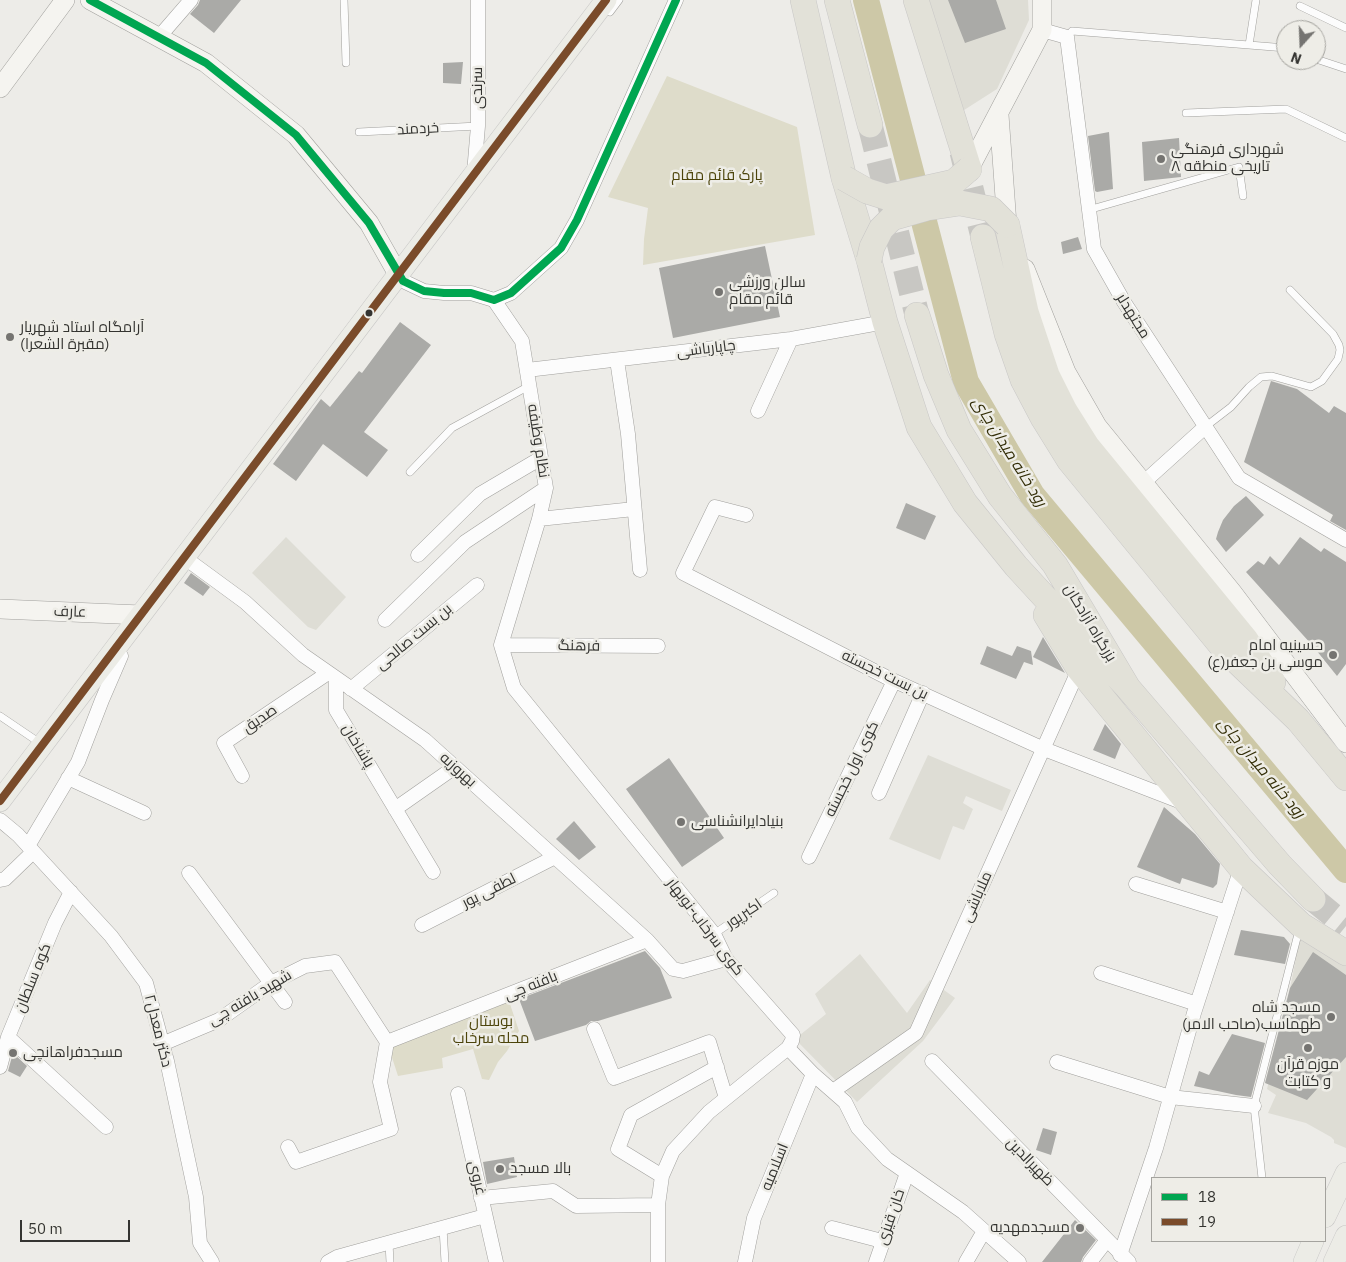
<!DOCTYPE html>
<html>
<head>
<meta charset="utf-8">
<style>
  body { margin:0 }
  #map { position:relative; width:1346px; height:1262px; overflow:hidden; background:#edece8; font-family:"IBM Plex Sans",sans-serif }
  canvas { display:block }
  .legend { position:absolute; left:1151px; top:1177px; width:175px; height:65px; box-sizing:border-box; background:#eeede7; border:1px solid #a4a39e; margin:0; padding:6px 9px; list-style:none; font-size:15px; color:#343431 }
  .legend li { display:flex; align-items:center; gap:10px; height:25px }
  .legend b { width:25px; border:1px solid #a4a39e }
  .north { position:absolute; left:1276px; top:20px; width:50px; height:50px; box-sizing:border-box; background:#eeede7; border:1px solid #a4a39e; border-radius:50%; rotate:200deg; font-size:14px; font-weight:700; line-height:20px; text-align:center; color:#343431 }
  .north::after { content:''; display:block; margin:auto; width:18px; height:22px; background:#757471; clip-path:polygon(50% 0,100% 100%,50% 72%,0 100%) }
  .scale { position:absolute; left:20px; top:1220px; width:110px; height:22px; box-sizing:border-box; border:2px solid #343431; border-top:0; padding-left:6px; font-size:15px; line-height:18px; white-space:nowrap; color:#343431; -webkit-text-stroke:4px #eeede7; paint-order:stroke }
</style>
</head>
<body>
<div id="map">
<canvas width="1346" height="1262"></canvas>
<ul class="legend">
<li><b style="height:6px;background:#00a651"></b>18</li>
<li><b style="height:6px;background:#7a4b2a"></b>19</li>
</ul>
<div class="north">N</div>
<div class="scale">50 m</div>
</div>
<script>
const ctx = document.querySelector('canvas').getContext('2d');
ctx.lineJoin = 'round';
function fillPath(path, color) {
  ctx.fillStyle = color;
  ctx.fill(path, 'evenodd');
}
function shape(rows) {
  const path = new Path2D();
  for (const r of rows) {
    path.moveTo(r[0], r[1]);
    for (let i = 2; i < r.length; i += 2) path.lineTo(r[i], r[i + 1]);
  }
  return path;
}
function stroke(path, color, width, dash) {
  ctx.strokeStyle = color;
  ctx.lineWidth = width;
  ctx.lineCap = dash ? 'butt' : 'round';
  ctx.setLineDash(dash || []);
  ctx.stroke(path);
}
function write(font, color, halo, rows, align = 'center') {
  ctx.font = font + ' "IBM Plex Sans",Cairo,sans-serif';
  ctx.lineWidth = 5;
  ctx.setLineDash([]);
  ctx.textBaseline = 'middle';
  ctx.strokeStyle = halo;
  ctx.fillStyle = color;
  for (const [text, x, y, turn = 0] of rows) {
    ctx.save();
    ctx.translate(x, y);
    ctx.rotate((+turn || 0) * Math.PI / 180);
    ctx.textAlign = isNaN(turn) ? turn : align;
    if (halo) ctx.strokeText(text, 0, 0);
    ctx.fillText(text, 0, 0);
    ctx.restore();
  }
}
fillPath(shape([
  [928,0,1028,0,1029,20,997,89,961,112],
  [286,537,346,597,316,630,308,627,252,573],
  [928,755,1011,790,1002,811,966,796,963,803,973,809,964,830,953,826,940,860,889,839],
  [1301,933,1346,966,1346,1148,1334,1143,1334,1140,1331,1137,1306,1123,1268,1113,1276,1095,1267,1089,1285,1013],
  [860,954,907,1013,930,980,955,998,923,1041,857,1102,795,1039,826,1014,815,994]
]), '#deddd5');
fillPath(shape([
  [667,76,797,127,815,235,643,265,644,239,648,208,608,197],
  [508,998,519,1031,507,1051,498,1062,489,1080,482,1079,473,1049,442,1058,443,1068,398,1076,387,1042]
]), '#dedcca');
stroke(shape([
  [866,0,966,382,1032,495,1346,870]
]), '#cdc8a7', 26);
fillPath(shape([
  [200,0,241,0,214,33,190,14,198,5],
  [948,0,996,0,1006,29,965,43],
  [463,62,461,84,443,83,443,63],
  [1109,132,1113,189,1097,192,1095,191,1088,136],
  [1179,138,1181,177,1144,181,1142,142],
  [1078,237,1082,249,1063,254,1061,242],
  [765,246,780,317,673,338,659,268],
  [400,322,431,345,364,432,388,450,367,477,323,444,296,481,273,464,321,399,330,407,359,371,362,373],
  [1271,381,1297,389,1329,413,1334,406,1346,413,1346,530,1330,521,1333,515,1244,462],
  [1246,496,1264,515,1226,552,1216,539,1218,532,1223,520,1234,506],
  [906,503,936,516,925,540,896,528],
  [1300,537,1321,552,1324,548,1346,562,1346,664,1337,676,1312,645,1246,572,1258,561,1264,565,1270,556,1279,565],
  [191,573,210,587,203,596,184,583],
  [1043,637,1065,673,1033,657],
  [987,646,1012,656,1017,646,1031,651,1033,665,1024,662,1016,679,980,664],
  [1105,724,1121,744,1115,759,1093,750],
  [669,758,724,838,682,867,626,789],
  [1164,807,1195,834,1220,864,1217,884,1213,888,1182,878,1180,884,1137,867],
  [574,821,596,847,579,860,556,839],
  [1241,930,1284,937,1290,944,1285,964,1234,955],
  [645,951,660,968,672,998,598,1021,591,1021,586,1025,535,1041,519,999],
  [1313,952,1346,975,1346,1057,1307,1100,1265,1083,1290,988],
  [1232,1034,1265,1043,1251,1097,1236,1095,1194,1086,1199,1071,1209,1075],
  [13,1053,27,1066,20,1077,8,1071],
  [1043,1128,1057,1132,1051,1155,1036,1150],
  [514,1157,517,1177,487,1184,483,1162],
  [1075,1220,1096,1240,1083,1257,1081,1262,1042,1262]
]), '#aaaaa7');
stroke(shape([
  [870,125,917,315],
  [962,152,983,237],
  [1313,899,1346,926]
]), '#c8c7c3', 25, [25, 12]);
const lane = shape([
  [344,0,346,63],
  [1300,6,1346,28],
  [610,12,619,0],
  [1067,37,1072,31,1249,45,1256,0],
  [1249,45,1286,48],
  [1316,59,1346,69],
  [1186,113,1286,109,1346,138],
  [359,132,478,126],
  [1088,210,1239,167,1243,196],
  [1205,427,1231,407,1249,387,1261,377,1272,376,1311,387,1322,381,1338,359,1340,350,1339,345,1333,334,1290,290],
  [410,472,452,428,529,386],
  [0,716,40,743],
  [714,934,774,893],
  [1262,1178,1254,1106,1299,930],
  [443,1228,445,1262],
  [389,1243,390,1262]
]);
const street = shape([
  [1042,30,1067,37,1094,249,1124,302,1239,478,1346,540],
  [159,37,191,0],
  [474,173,478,126,478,0],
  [399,276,403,281,424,291,444,293,471,293,494,300,511,293,561,248,577,220,676,0],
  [494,300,522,341,546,488,539,519,501,645],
  [617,360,628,434,640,570],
  [527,370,791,339,885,322],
  [758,411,791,339],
  [1143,483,1205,427],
  [746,515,715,507,683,573,888,678,1044,749,1184,803],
  [539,519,634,509],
  [418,555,480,494,541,458],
  [185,558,245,602,303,655,425,740,647,940,673,969,683,971,726,959],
  [385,620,465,542,546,488],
  [501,645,514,688,714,934,726,959,793,1035,792,1041,788,1048,813,1074,845,1102,858,1128,887,1159,963,1212,1019,1262],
  [501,645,658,646],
  [336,679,336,710,433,872],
  [351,689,477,585],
  [242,776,224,743,328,673],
  [68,778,144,813],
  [879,793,923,693],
  [395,809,455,767],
  [0,820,18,835,111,936,146,983,167,1061,196,1197,200,1243,212,1262],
  [28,846,78,762,102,700,121,656,115,650],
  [809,857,894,681],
  [189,873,285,1002],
  [0,880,5,879,33,852],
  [1136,884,1227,912],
  [422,925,555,857],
  [1101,973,1197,1004],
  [594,1029,614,1078,709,1042,726,1098],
  [8,1037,106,1127],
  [387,1042,647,940],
  [162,1044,219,1020,271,983,305,966,335,962,387,1042],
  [932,1061,1129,1262],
  [1057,1062,1170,1097,1254,1106],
  [0,1067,8,1037,55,923,71,892],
  [833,1091,916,1033,1079,669],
  [458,1094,496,1262],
  [288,1147,296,1162,391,1129,380,1082,387,1042],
  [662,1176,618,1149,631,1115,717,1067],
  [481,1198,553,1191,576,1206,658,1205,662,1176,673,1151,709,1112,788,1048],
  [832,1228,882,1241],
  [1120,1255,1156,1148,1194,1013,1241,868],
  [328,1262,337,1257,485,1216],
  [658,1262,658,1205],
  [745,1262,754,1218,813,1074],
  [876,1262,907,1173],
  [966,1262,984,1231],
  [1090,1262,1107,1240]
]);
const secondary = shape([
  [90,0,206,63,296,135,369,223,399,276],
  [0,88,65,0],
  [999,115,1007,225,1009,230],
  [969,169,1042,30,1042,0],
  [1025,269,1066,372,1097,426,1232,592,1346,743],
  [0,609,141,615]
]);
const primary = shape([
  [0,801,606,0],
  [1325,1217,1346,1173],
  [1304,1262,1313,1241],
  [1334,1262,1346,1236]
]);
const highway = shape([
  [803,0,844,178,869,260,885,322,919,427,965,503,1016,566,1128,688],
  [837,0,870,125],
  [916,0,969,169],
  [1007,225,1026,312,1047,375,1065,411,1087,446,1246,640,1273,682],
  [983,237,1007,334,1023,380,1043,418,1069,460,1224,649,1298,720,1346,778],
  [917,315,936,375,959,430,1000,496,1055,565,1128,688,1280,865,1313,899],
  [1046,615,1079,669,1241,868,1301,925,1346,953]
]);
stroke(lane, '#a1a09d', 8);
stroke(street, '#a1a09d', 15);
stroke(secondary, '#a1a09d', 20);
stroke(primary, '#c8c7c6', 22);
stroke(highway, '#c8c7c6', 26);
stroke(lane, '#fcfcfc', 7);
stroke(street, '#fcfcfc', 14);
stroke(secondary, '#f5f4f0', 19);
stroke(primary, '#ecece6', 21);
stroke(highway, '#e2e1d8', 25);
const highwayBridge = shape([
  [844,178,867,191,886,197,954,182,969,169],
  [869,260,872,247,881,229,892,218,927,208,960,203,991,209,1007,225]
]);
stroke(highwayBridge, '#c8c7c6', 26, []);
stroke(highwayBridge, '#e2e1d8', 25);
stroke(shape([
  [90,0,206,63,296,135,369,223,403,281,424,291,444,293,471,293,494,300,511,293,561,248,577,220,676,0]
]), '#00a651', 8);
stroke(shape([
  [0,801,606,0]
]), '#7a4b2a', 8);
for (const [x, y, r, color] of [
  [1161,159,5,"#757471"],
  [719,292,5,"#757471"],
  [369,313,4.5,"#343431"],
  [10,337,5,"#757471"],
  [1333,655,5,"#757471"],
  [681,822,5,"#757471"],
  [1331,1017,5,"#757471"],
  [1308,1048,5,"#757471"],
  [13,1053,5,"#757471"],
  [500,1169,5,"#757471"],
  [1080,1228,5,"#757471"]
]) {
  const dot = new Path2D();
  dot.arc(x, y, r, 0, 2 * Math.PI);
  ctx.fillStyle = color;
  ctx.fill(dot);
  stroke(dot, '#eeede7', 2);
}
write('15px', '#343431', '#eeede7', [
  ["سرندی",478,88,-90],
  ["خردمند",418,129,-3],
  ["مجتهدلر",1133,316,58],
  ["چاپارباشی",706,349,-7],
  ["نظام وظیفه",538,441,81],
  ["عارف",70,612,2],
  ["بزرگراه آزادگان",1090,623,59],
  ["بن بست صالحی",414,637,-40],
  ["فرهنگ",579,646,1],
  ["بن بست خجسته",885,675,26],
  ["صدیق",260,719,-34],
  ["پاشاخان",358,746,59],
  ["کوی اول خجسته",852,769,-64],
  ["بهروزیه",458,770,42],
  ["لطفی پور",489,891,-27],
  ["ملاباشی",977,897,-66],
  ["اکبرپور",744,914,-34],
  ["کوی سرخاب-نوبهار",705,927,53],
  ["کوه سلطان",33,978,-68],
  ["بافته چی",531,986,-22],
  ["شهید بافته چی",250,998,-31],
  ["دکتر معدل۲",158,1031,76],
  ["ظهیرالدین",1030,1162,46],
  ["اسلامیه",775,1167,-68],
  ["غروی",477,1178,77],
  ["خان قیزی",891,1217,-71]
]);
write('15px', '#343431', '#eeede7', [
  ["شهرداری فرهنگی",1171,150],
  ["تاریخی منطقه ۸",1171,167],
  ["سالن ورزشی",729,283],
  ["قائم مقام",729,300],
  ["آرامگاه استاد شهریار",20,328],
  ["(مقبرة الشعرا)",20,345],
  ["حسینیه امام",1323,646,"right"],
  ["موسی بن جعفر(ع)",1323,663,"right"],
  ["بنیادایرانشناسی",691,822],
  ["مسجد شاه",1321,1008,"right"],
  ["طهماسب(صاحب الامر)",1321,1025,"right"],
  ["مسجدفراهانچی",23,1053],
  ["موزه قرآن",1308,1065,"center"],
  ["و کتابت",1308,1082,"center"],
  ["بالا مسجد",510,1169],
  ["مسجدمهدیه",1070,1228,"right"]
], 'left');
write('15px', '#4c440b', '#eeede7', [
  ["پارک قائم مقام",717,176],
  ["بوستان",491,1022],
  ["محله سرخاب",491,1039]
]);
write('italic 16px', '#332e07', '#eeede7', [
  ["رود خانه میدان چای",1009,452,58],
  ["رود خانه میدان چای",1261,768,50]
]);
</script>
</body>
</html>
